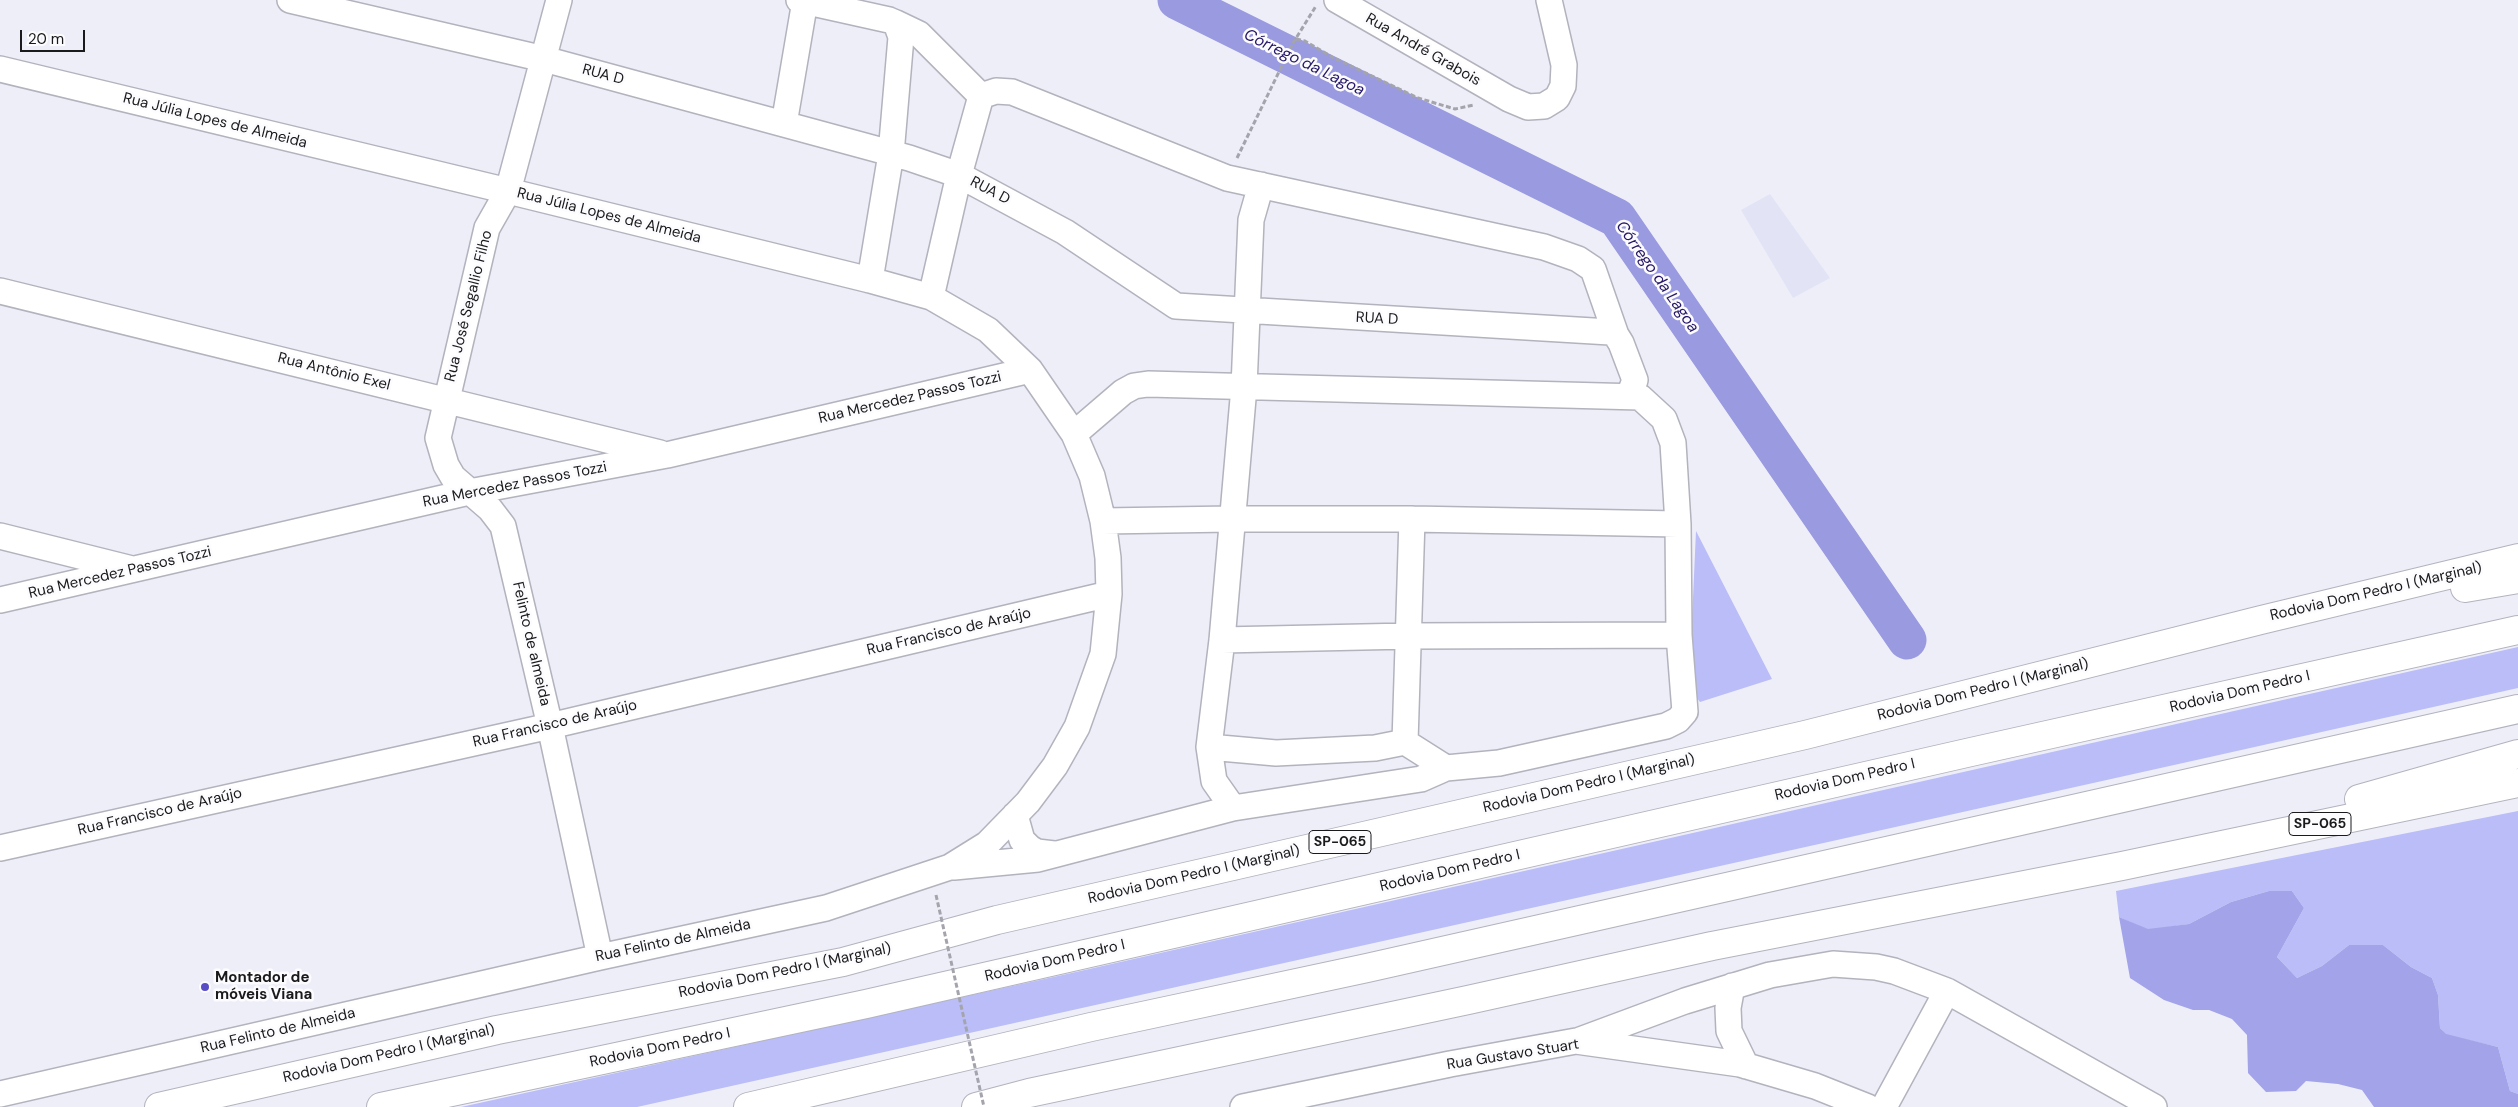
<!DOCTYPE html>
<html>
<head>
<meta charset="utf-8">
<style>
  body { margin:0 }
  #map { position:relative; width:2518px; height:1107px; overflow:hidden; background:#eeeef9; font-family:"DM Sans",sans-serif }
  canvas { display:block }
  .scale { position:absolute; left:20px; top:30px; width:65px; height:22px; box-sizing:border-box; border:2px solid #1a1a1d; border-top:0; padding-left:6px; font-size:15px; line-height:18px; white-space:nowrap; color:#1a1a1d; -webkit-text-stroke:4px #fcfcff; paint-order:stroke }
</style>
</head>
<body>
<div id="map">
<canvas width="2518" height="1107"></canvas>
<div class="scale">20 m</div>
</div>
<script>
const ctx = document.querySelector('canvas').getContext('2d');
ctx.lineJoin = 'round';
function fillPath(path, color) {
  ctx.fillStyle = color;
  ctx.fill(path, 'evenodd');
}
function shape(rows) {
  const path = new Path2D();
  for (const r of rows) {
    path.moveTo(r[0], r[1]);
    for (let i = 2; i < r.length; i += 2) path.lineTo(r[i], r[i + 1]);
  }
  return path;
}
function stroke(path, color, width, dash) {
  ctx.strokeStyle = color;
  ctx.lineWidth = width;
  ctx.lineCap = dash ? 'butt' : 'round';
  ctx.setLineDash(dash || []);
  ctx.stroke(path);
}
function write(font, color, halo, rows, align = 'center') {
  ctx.font = font + ' "DM Sans",sans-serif';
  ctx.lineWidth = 5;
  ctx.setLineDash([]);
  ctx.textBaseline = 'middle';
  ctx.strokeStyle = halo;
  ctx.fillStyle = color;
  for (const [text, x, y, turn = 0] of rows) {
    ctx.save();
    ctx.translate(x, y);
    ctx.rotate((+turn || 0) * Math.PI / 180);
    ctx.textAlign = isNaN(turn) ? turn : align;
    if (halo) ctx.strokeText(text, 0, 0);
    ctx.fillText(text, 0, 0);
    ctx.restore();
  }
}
fillPath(shape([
  [1770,194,1830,278,1793,298,1741,210]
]), '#e2e4f6');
fillPath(shape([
  [1696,531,1772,679,1700,702,1689,688],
  [2518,647,2518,688,2210,757,637,1107,461,1107,1067,974],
  [2518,811,2518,1094,2510,1091,2498,1047,2446,1035,2440,1028,2438,995,2432,978,2411,967,2383,945,2349,945,2322,966,2297,978,2277,957,2304,908,2292,891,2269,891,2231,902,2189,924,2148,930,2119,917,2116,891]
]), '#babdf7');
fillPath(shape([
  [2269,891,2292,891,2304,908,2277,957,2297,978,2322,966,2349,945,2383,945,2411,967,2432,978,2438,995,2440,1028,2446,1034,2498,1047,2510,1091,2518,1094,2518,1107,2374,1107,2362,1090,2338,1084,2306,1081,2296,1091,2266,1092,2248,1073,2247,1035,2232,1019,2209,1010,2193,1010,2164,1000,2130,978,2119,917,2148,929,2189,924,2231,902]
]), '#a2a3e9');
stroke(shape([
  [1177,0,1617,218,1907,640]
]), '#999adf', 39);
const street = shape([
  [290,0,544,59,909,158,959,175,1065,232,1176,306,1610,332,1616,335,1621,343,1635,380,1629,396],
  [559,0,508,191,487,228,438,438,446,465,453,477,490,509,503,526,550,726,600,957],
  [799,0,889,20,896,23,901,37,891,154,870,280],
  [1337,0,1509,99,1528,107,1544,106,1557,98,1563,86,1564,65,1549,0],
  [896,23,919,34,981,96],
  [0,69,508,191,870,280,931,297,988,330,1030,370,1074,434,1092,476,1103,521,1108,558,1109,594,1103,654,1077,727,1055,766,1028,802,987,844,950,867,826,908,600,957,0,1094],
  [981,96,996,91,1012,92,1227,178,1544,247,1578,259,1593,269,1616,335],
  [784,124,805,1],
  [0,291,660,453],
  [931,297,959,175,981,96],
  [1103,521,1231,519,1412,519,1678,524],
  [0,536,132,569],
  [0,600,469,492,667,455,1030,370],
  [1222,640,1409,636,1679,635],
  [1405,742,1412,519],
  [1209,747,1276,753,1375,748,1405,742,1446,768],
  [1233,808,1214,781,1209,747,1222,640,1244,387,1251,220,1261,185],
  [1015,815,1022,840,1030,848,1037,852,1054,854],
  [0,848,550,726,1109,594],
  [954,867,1038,859,1233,808,1421,779,1446,768,1499,763,1666,726,1678,720,1685,712,1679,635,1678,524,1673,443,1664,419,1640,397,1148,384,1134,386,1123,392,1074,434],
  [1732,986,1728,1008,1729,1031,1746,1066],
  [1580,1040,1685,1001,1770,975,1833,964,1876,967,1894,971,1947,991,2154,1107],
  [1243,1107,1450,1064,1576,1041,1740,1064,1815,1086,1868,1107],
  [1884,1107,1947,991]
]);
const highway = shape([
  [2465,588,2518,579],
  [2359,799,2518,754],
  [159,1107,497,1030,843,962,997,920,1805,735,2261,620,2518,558],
  [381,1107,866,1004,1971,752,2518,630],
  [748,1107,1091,1027,1367,968,2518,709],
  [976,1107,1029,1093,1468,1000,1712,946,2122,866,2518,783]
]);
stroke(street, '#b2b3bd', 28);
stroke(highway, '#b2b3bd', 30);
stroke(shape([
  [1296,39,1305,41,1332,57,1418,98,1455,109,1474,105],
  [1237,158,1293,43,1316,6]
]), '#a4a4ac', 3, [5, 2.5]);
stroke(street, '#fff', 25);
stroke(highway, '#fff', 28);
stroke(shape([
  [936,895,984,1107]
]), '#a4a4ac', 3, [5, 2.5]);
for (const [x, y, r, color] of [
  [205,987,5,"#594dc5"]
]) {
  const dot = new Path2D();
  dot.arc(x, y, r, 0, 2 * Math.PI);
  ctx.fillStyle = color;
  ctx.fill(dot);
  stroke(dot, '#fcfcff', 2);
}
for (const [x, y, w] of [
  [2320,824,62],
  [1340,842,62]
]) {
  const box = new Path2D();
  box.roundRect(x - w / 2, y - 11.5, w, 23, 4);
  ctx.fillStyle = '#fcfcff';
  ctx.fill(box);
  stroke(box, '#1a1a1d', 1);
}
write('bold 14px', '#1a1a1d', null, [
  ["SP-065",2320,824],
  ["SP-065",1340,842]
]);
write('15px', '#1a1a1d', '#fcfcff', [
  ["Rua André Grabois",1423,50,30],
  ["RUA D",603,75,15],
  ["Rua Júlia Lopes de Almeida",215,121,14],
  ["RUA D",990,191,28],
  ["Rua Júlia Lopes de Almeida",609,216,14],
  ["Rua José Segallio Filho",469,306,-76],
  ["RUA D",1377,319,3],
  ["Rua Antônio Exel",334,372,14],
  ["Rua Mercedez Passos Tozzi",910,398,-13],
  ["Rua Mercedez Passos Tozzi",515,485,-11],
  ["Rua Mercedez Passos Tozzi",120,573,-13],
  ["Rodovia Dom Pedro I (Marginal)",2376,592,-13],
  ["Rua Francisco de Araújo",949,632,-13],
  ["Felinto de almeida",531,644,77],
  ["Rodovia Dom Pedro I (Marginal)",1983,690,-14],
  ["Rodovia Dom Pedro I",2240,692,-13],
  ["Rua Francisco de Araújo",555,724,-13],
  ["Rodovia Dom Pedro I",1845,780,-13],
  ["Rodovia Dom Pedro I (Marginal)",1589,784,-13],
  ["Rua Francisco de Araújo",160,812,-13],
  ["Rodovia Dom Pedro I",1450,871,-13],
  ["Rodovia Dom Pedro I (Marginal)",1194,875,-13],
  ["Rua Felinto de Almeida",673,941,-12],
  ["Rodovia Dom Pedro I",1055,961,-13],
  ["Rodovia Dom Pedro I (Marginal)",785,971,-12],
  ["Rua Felinto de Almeida",278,1031,-13],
  ["Rodovia Dom Pedro I",660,1048,-12],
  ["Rodovia Dom Pedro I (Marginal)",389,1054,-13],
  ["Rua Gustavo Stuart",1513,1055,-9]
]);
write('bold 15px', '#1a1a1d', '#fcfcff', [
  ["Montador de",215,978],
  ["móveis Viana",215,995]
], 'left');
write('italic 16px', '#251765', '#fcfcff', [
  ["Córrego da Lagoa",1304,63,26],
  ["Córrego da Lagoa",1657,277,55]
]);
</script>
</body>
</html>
